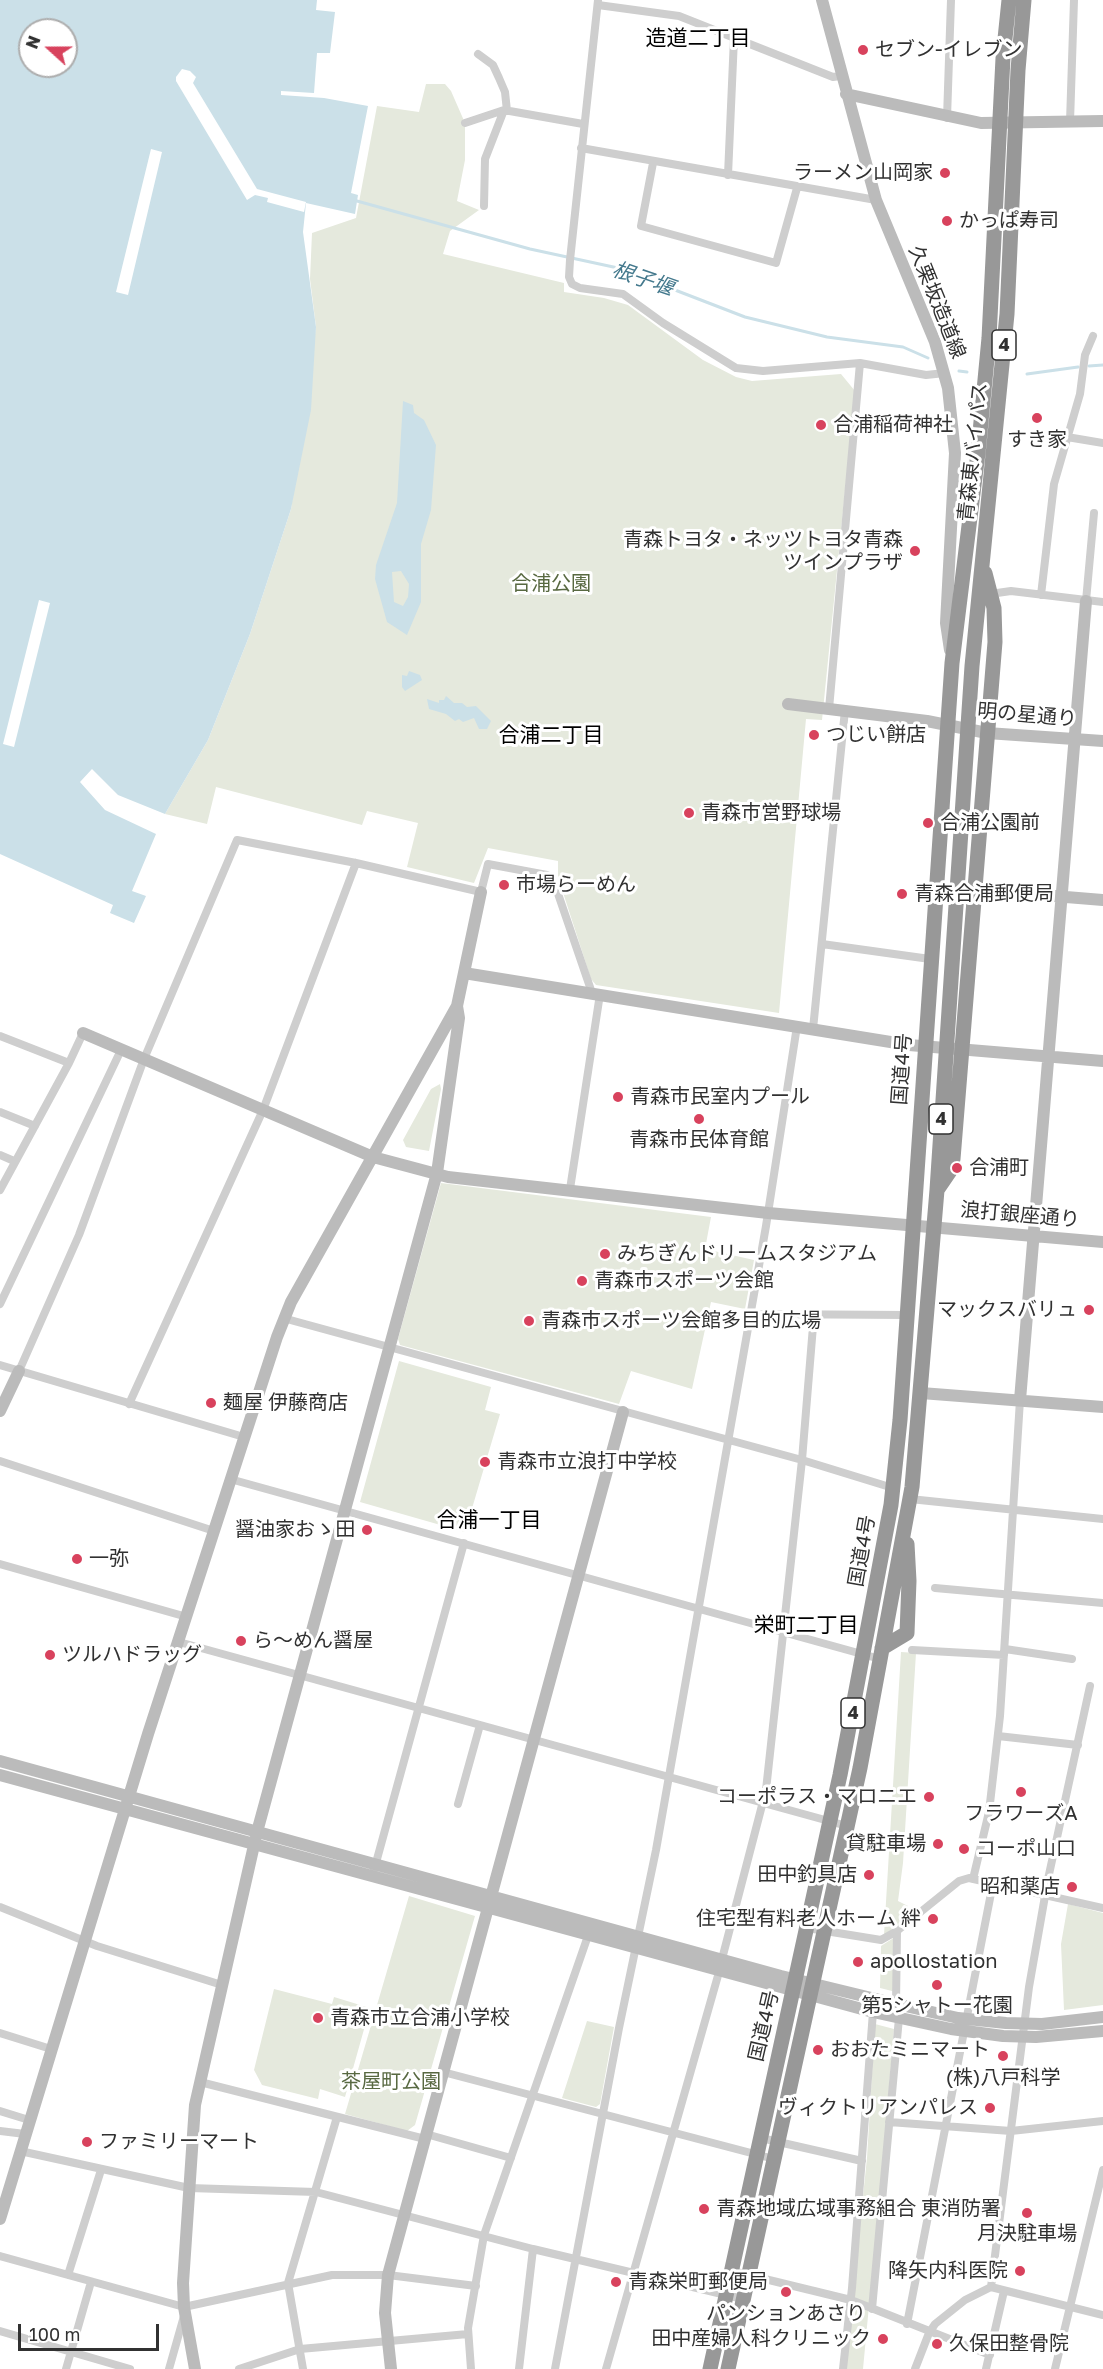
<!DOCTYPE html>
<html>
<head>
<meta charset="utf-8">
<style>
  body { margin:0 }
  #map { position:relative; width:1103px; height:2369px; overflow:hidden; background:#fff; font-family:"Golos Text",sans-serif }
  canvas { display:block }
  .north { position:absolute; left:18px; top:18px; width:60px; height:60px; box-sizing:border-box; background:#fff; border:2px solid #adadad; border-radius:50%; rotate:291deg; font-size:16px; font-weight:700; line-height:24px; text-align:center; color:#313131 }
  .north::after { content:''; display:block; margin:auto; width:21px; height:27px; background:#d8425d; clip-path:polygon(50% 0,100% 100%,50% 72%,0 100%) }
  .scale { position:absolute; left:18px; top:2324px; width:141px; height:27px; box-sizing:border-box; border:3px solid #313131; border-top:0; padding-left:8px; font-size:18px; line-height:21px; white-space:nowrap; color:#313131; -webkit-text-stroke:4px #fff; paint-order:stroke }
</style>
</head>
<body>
<div id="map">
<canvas width="1103" height="2369"></canvas>
<div class="north">N</div>
<div class="scale">100 m</div>
</div>
<script>
const ctx = document.querySelector('canvas').getContext('2d');
ctx.lineJoin = 'round';
function fillPath(path, color) {
  ctx.fillStyle = color;
  ctx.fill(path, 'evenodd');
}
function shape(rows) {
  const path = new Path2D();
  for (const r of rows) {
    path.moveTo(r[0], r[1]);
    for (let i = 2; i < r.length; i += 2) path.lineTo(r[i], r[i + 1]);
  }
  return path;
}
function stroke(path, color, width, dash) {
  ctx.strokeStyle = color;
  ctx.lineWidth = width;
  ctx.lineCap = dash ? 'butt' : 'round';
  ctx.setLineDash(dash || []);
  ctx.stroke(path);
}
function write(font, color, halo, rows, align = 'center') {
  ctx.font = font + ' "Golos Text","Noto Sans JP",sans-serif';
  ctx.lineWidth = 6;
  ctx.setLineDash([]);
  ctx.textBaseline = 'middle';
  ctx.strokeStyle = halo;
  ctx.fillStyle = color;
  for (const [text, x, y, turn = 0] of rows) {
    ctx.save();
    ctx.translate(x, y);
    ctx.rotate((+turn || 0) * Math.PI / 180);
    ctx.textAlign = isNaN(turn) ? turn : align;
    if (halo) ctx.strokeText(text, 0, 0);
    ctx.fillText(text, 0, 0);
    ctx.restore();
  }
}
fillPath(shape([
  [426,84,445,84,451,91,465,123,465,160,457,201,479,210,450,231,443,254,564,283,564,292,604,298,628,305,703,360,736,377,752,381,841,374,855,391,822,720,806,719,779,1013,596,985,591,979,558,877,558,861,488,848,474,883,407,867,418,823,367,811,362,825,216,787,207,824,165,814,208,740,250,634,291,509,316,327,310,279,312,233,356,218,377,106,419,112],
  [440,1084,441,1089,429,1151,406,1147,403,1140,431,1089],
  [441,1183,711,1217,705,1249,754,1260,745,1309,711,1302,692,1389,631,1371,619,1404,400,1345,398,1339],
  [399,1361,491,1387,485,1410,500,1414,465,1532,360,1502],
  [901,1652,916,1653,903,1863,898,1901,908,1906,904,1921,884,1935],
  [409,1896,475,1916,415,2125,407,2131,345,2114],
  [1068,1904,1103,1913,1103,2005,1064,2010,1061,1944],
  [895,1937,896,1992,880,1988,881,1946],
  [274,1989,332,2004,334,1997,370,2008,345,2097,320,2089,318,2099,262,2085,254,2070],
  [587,2021,614,2027,600,2104,596,2107,562,2098],
  [875,2024,894,2029,883,2157,863,2369,845,2369,867,2158]
]), '#e5e9dd');
fillPath(shape([
  [0,0,317,0,316,10,335,12,330,53,317,53,314,93,281,91,281,95,324,98,368,106,351,193,358,195,355,214,306,203,303,232,316,327,311,410,291,509,250,634,208,740,165,814,118,795,92,769,80,782,105,810,156,834,132,891,146,896,134,923,110,913,113,905,0,854],
  [30,30,66,30,66,66,30,66],
  [403,401,413,405,414,413,424,420,436,445,431,510,421,544,421,602,407,635,387,622,375,579,376,565,397,503],
  [401,571,409,584,408,597,403,606,394,602,392,572],
  [409,671,420,675,422,680,405,691,402,687,402,675,407,676],
  [446,696,454,703,462,703,467,707,476,706,491,721,487,729,479,729,474,718,463,722,459,719,455,721,446,714,429,709,427,699,439,703,439,700,444,700]
]), '#cbe0e8');
fillPath(shape([
  [182,69,190,71,196,77,193,83,257,189,306,202,304,212,267,202,268,198,255,195,247,200,176,81,176,77],
  [151,149,162,152,128,295,116,292],
  [39,600,50,603,14,747,3,744]
]), '#fff');
stroke(shape([
  [357,201,530,249,618,268,745,317,827,337,903,347,928,358],
  [1089,366,1103,365],
  [959,371,967,372],
  [1027,374,1078,367]
]), '#cbe0e8', 3);
stroke(shape([
  [598,0,570,260,569,277,572,284,580,288,623,294,663,323,736,368,763,371,860,363],
  [598,5,679,16,833,77,840,76],
  [478,54,493,65,499,78,505,92,507,111],
  [947,118,951,0],
  [1070,122,1074,0],
  [465,123,504,110],
  [581,148,876,200],
  [653,163,641,226,776,263,797,188],
  [728,175,734,38],
  [484,206,485,159,504,110,583,124],
  [1067,437,1103,443],
  [990,594,1011,591,1103,602],
  [1041,595,1054,484,1080,394,1085,355,1093,336],
  [1086,601,1094,513],
  [829,709,860,363,926,375,945,373],
  [822,944,930,959],
  [813,1029,845,710],
  [0,1036,69,1063],
  [0,1112,35,1126],
  [0,1155,14,1161],
  [570,1189,600,994],
  [0,1190,69,1063,83,1033],
  [0,1304,121,1050],
  [751,1314,906,1315],
  [283,1318,802,1460,893,1488],
  [0,1365,244,1437],
  [19,1371,79,1235,144,1059,237,840,356,863,481,892,488,864,547,875,555,885,592,993],
  [129,1404,263,1110,356,863],
  [0,1461,214,1531],
  [230,1479,880,1659],
  [910,1499,1103,1519],
  [0,1564,187,1617],
  [935,1588,1103,1603],
  [179,1642,847,1826],
  [1005,1649,1072,1659],
  [912,1650,1004,1655],
  [998,1736,1078,1745],
  [458,1804,480,1725],
  [374,1870,464,1543],
  [973,1879,989,1812,1000,1716,1020,1400],
  [0,1907,97,1946,222,1985],
  [807,1928,881,1940,897,1931,959,1881,969,1878,1103,1908],
  [722,1959,766,1790,802,1460,814,1314],
  [896,2004,897,1931],
  [0,2033,51,2049],
  [443,2072,774,2159],
  [200,2082,425,2139],
  [0,2111,29,2120],
  [889,2122,1011,2131,1103,2121],
  [0,2131,25,2134],
  [426,2134,511,2158],
  [761,2138,862,2161],
  [20,2151,189,2188,316,2192,533,2249,743,2299],
  [0,2256,184,2307,332,2275,388,2275,476,2286],
  [732,2271,851,2300,990,2355],
  [68,2275,101,2170],
  [991,2287,1029,1987,1048,1879,1090,1686],
  [872,2309,899,2018],
  [907,2324,993,1883],
  [0,2331,130,2369],
  [66,2369,91,2282],
  [169,2369,184,2316],
  [239,2369,300,2349,468,2334],
  [303,2369,288,2283,337,2117],
  [471,2369,468,2328,484,2235,590,1930],
  [519,2369,533,2249],
  [555,2369,619,2028,656,1850,766,1226,797,1026],
  [606,2369,719,1972],
  [843,2369,852,2288,873,2012],
  [915,2369,929,2333,935,2324,965,2300,991,2287,1103,2315],
  [986,2369,1004,2291],
  [1055,2369,1103,2170]
]), '#cecece', 8);
stroke(shape([
  [822,0,876,200,935,342,948,388,955,453,946,623,950,650],
  [846,94,981,123,1103,121],
  [788,704,927,721,987,733,1103,741],
  [956,888,1103,900],
  [464,973,909,1045,1103,1061],
  [83,1033,373,1157,448,1177,768,1213,1103,1242],
  [921,1393,1103,1407],
  [1020,1400,1086,601],
  [0,1411,19,1371],
  [0,1761,781,1976,888,2002,958,2018,1006,2023,1042,2024,1103,2017],
  [0,1775,873,2012,951,2029,1003,2036,1036,2037,1103,2031],
  [0,2219,148,1734,277,1337,291,1302,457,1006,481,892],
  [195,2369,184,2307,183,2283,195,2105,257,1832,437,1173,459,1018,457,1006],
  [391,2369,385,2313,388,2275,623,1412]
]), '#bbb', 12);
stroke(shape([
  [937,1190,950,1171,953,1159,995,642,994,608,985,573],
  [882,1648,907,1633,909,1581,907,1544],
  [710,2369,840,1775,891,1505,900,1420,952,663,978,453,989,338,1003,58,1009,0],
  [728,2369,860,1768,912,1487,937,1190,972,666,1007,314,1018,70,1024,0]
]), '#989898', 15);
for (const [x, y, r, color] of [
  [863,50,6,"#d8425d"],
  [945,173,6,"#d8425d"],
  [947,221,6,"#d8425d"],
  [1037,418,6,"#d8425d"],
  [821,425,6,"#d8425d"],
  [915,551,6,"#d8425d"],
  [814,735,6,"#d8425d"],
  [689,813,6,"#d8425d"],
  [928,823,6,"#d8425d"],
  [504,885,6,"#d8425d"],
  [902,894,6,"#d8425d"],
  [618,1097,6,"#d8425d"],
  [699,1119,6,"#d8425d"],
  [957,1168,6,"#d8425d"],
  [605,1254,6,"#d8425d"],
  [582,1281,6,"#d8425d"],
  [1089,1310,6,"#d8425d"],
  [529,1321,6,"#d8425d"],
  [211,1403,6,"#d8425d"],
  [485,1462,6,"#d8425d"],
  [367,1530,6,"#d8425d"],
  [77,1559,6,"#d8425d"],
  [241,1641,6,"#d8425d"],
  [50,1655,6,"#d8425d"],
  [1021,1792,6,"#d8425d"],
  [929,1797,6,"#d8425d"],
  [938,1844,6,"#d8425d"],
  [964,1849,6,"#d8425d"],
  [869,1875,6,"#d8425d"],
  [1072,1887,6,"#d8425d"],
  [933,1919,6,"#d8425d"],
  [858,1962,6,"#d8425d"],
  [937,1985,6,"#d8425d"],
  [318,2018,6,"#d8425d"],
  [818,2050,6,"#d8425d"],
  [1003,2056,6,"#d8425d"],
  [990,2108,6,"#d8425d"],
  [87,2142,6,"#d8425d"],
  [704,2209,6,"#d8425d"],
  [1027,2213,6,"#d8425d"],
  [1020,2271,6,"#d8425d"],
  [616,2282,6,"#d8425d"],
  [786,2292,6,"#d8425d"],
  [883,2339,6,"#d8425d"],
  [937,2344,6,"#d8425d"]
]) {
  const dot = new Path2D();
  dot.arc(x, y, r, 0, 2 * Math.PI);
  ctx.fillStyle = color;
  ctx.fill(dot);
  stroke(dot, '#fff', 2);
}
for (const [x, y, w] of [
  [1004,345,24],
  [941,1119,24],
  [853,1713,24]
]) {
  const box = new Path2D();
  box.roundRect(x - w / 2, y - 15, w, 30, 4.5);
  ctx.fillStyle = '#fff';
  ctx.fill(box);
  stroke(box, '#313131', 1.5);
}
write('bold 18px', '#313131', null, [
  ["4",1004,345],
  ["4",941,1119],
  ["4",853,1713]
]);
write('20px', '#313131', '#fff', [
  ["セブン-イレブン",875,50],
  ["ラーメン山岡家",933,173,"right"],
  ["かっぱ寿司",959,221],
  ["合浦稲荷神社",833,425],
  ["すき家",1037,440,"center"],
  ["青森トヨタ・ネッツトヨタ青森",903,540,"right"],
  ["ツインプラザ",903,563,"right"],
  ["つじい餅店",826,735],
  ["青森市営野球場",701,813],
  ["合浦公園前",940,823],
  ["市場らーめん",516,885],
  ["青森合浦郵便局",914,894],
  ["青森市民室内プール",630,1097],
  ["青森市民体育館",699,1140,"center"],
  ["合浦町",969,1168],
  ["みちぎんドリームスタジアム",617,1254],
  ["青森市スポーツ会館",594,1281],
  ["マックスバリュ",1077,1310,"right"],
  ["青森市スポーツ会館多目的広場",541,1321],
  ["麺屋 伊藤商店",223,1403],
  ["青森市立浪打中学校",497,1462],
  ["醤油家おゝ田",355,1530,"right"],
  ["一弥",89,1559],
  ["ら～めん醤屋",253,1641],
  ["ツルハドラッグ",62,1655],
  ["コーポラス・マロニエ",917,1797,"right"],
  ["フラワーズA",1021,1814,"center"],
  ["貸駐車場",926,1844,"right"],
  ["コーポ山口",976,1849],
  ["田中釣具店",857,1875,"right"],
  ["昭和薬店",1060,1887,"right"],
  ["住宅型有料老人ホーム 絆",921,1919,"right"],
  ["apollostation",870,1962],
  ["第5シャトー花園",937,2006,"center"],
  ["青森市立合浦小学校",330,2018],
  ["おおたミニマート",830,2050],
  ["(株)八戸科学",1003,2078,"center"],
  ["ヴィクトリアンパレス",978,2108,"right"],
  ["ファミリーマート",99,2142],
  ["青森地域広域事務組合 東消防署",716,2209],
  ["月決駐車場",1027,2234,"center"],
  ["降矢内科医院",1008,2271,"right"],
  ["青森栄町郵便局",628,2282],
  ["パンションあさり",786,2314,"center"],
  ["田中産婦人科クリニック",871,2339,"right"],
  ["久保田整骨院",949,2344]
], 'left');
write('20px', '#313131', '#fff', [
  ["久栗坂造道線",937,302,68],
  ["青森東バイパス",973,452,-84],
  ["明の星通り",1027,715,5],
  ["国道4号",902,1069,-86],
  ["浪打銀座通り",1020,1215,5],
  ["国道4号",862,1551,-80],
  ["国道4号",764,2026,-77]
]);
write('20px', '#586941', '#fff', [
  ["合浦公園",551,584],
  ["茶屋町公園",391,2082]
]);
write('21px', '#000', '#fff', [
  ["造道二丁目",698,38],
  ["合浦二丁目",551,735],
  ["合浦一丁目",489,1520],
  ["栄町二丁目",806,1625]
]);
write('italic 21px', '#44798d', '#fff', [
  ["根子堰",643,279,19]
]);
</script>
</body>
</html>
